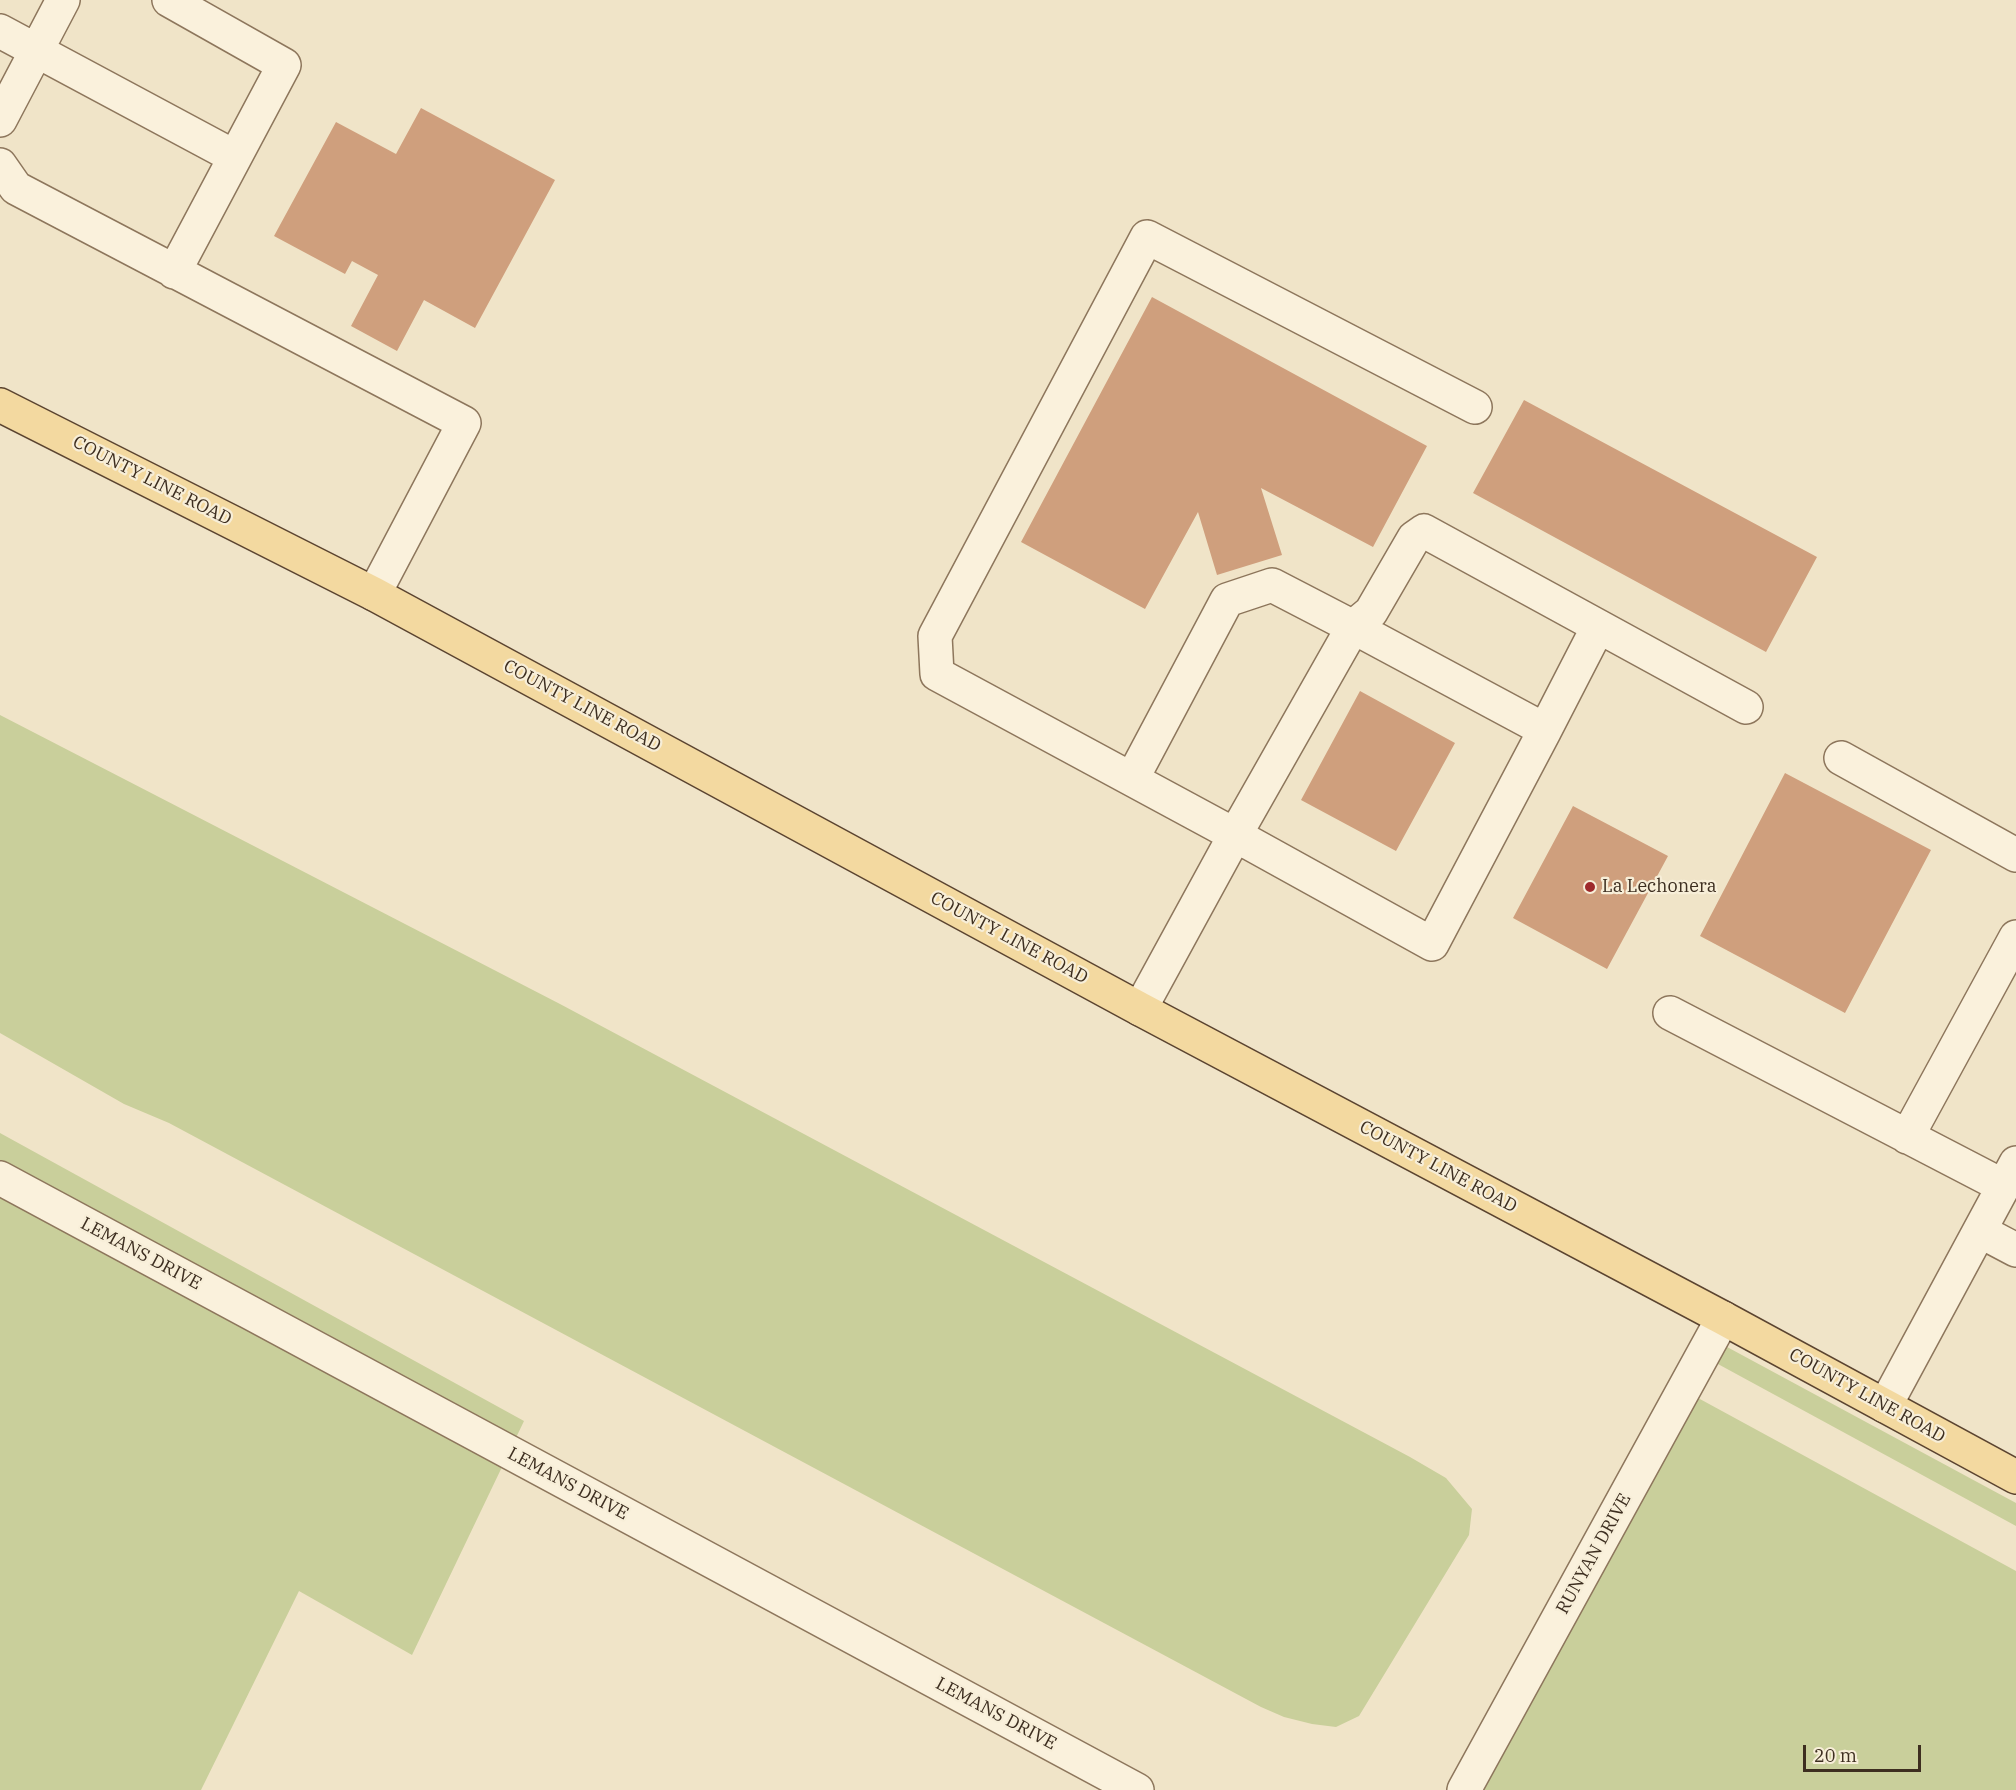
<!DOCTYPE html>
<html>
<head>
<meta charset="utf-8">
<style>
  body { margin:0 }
  #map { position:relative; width:2016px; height:1790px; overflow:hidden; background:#f0e4c8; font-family:"IBM Plex Serif",serif }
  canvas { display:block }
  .scale { position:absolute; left:1803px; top:1745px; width:118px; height:27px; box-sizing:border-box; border:3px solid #3d2e20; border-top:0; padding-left:8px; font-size:18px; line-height:21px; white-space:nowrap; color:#3d2e20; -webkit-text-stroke:4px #f7eed8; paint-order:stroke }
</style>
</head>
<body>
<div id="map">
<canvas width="2016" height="1790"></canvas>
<div class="scale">20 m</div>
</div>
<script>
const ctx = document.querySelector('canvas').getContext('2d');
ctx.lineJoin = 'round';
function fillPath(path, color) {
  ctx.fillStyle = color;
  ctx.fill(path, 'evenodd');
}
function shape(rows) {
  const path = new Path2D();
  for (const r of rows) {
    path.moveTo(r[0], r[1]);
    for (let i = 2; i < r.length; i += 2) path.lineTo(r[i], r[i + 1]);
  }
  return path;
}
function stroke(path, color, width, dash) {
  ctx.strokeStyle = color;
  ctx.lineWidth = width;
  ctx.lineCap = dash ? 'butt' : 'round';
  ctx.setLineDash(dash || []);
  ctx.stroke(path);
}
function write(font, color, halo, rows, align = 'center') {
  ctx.font = font + ' "IBM Plex Serif",serif';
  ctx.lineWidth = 4.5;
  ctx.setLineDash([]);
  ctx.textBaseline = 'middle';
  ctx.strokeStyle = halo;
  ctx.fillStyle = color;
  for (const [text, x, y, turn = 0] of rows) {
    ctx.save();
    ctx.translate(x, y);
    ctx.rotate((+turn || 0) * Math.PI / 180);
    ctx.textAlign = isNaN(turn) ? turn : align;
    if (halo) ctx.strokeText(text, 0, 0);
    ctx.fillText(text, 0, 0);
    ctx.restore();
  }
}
fillPath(shape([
  [0,715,560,1004,1410,1457,1446,1478,1472,1509,1469,1535,1359,1716,1336,1727,1312,1724,1284,1717,1261,1707,169,1123,124,1104,0,1033],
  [0,1133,524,1421,412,1655,299,1591,201,1790,0,1790],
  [1703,1334,2016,1503,2016,1526,1694,1351],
  [1676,1386,2016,1571,2016,1790,1467,1790]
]), '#c9cf9b');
fillPath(shape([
  [421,108,555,180,475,328,424,300,397,351,351,326,378,275,352,261,345,274,274,236,336,122,396,154],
  [1152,297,1427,446,1373,547,1261,488,1282,555,1217,575,1198,512,1145,609,1021,542],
  [1524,400,1817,557,1766,652,1473,493],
  [1360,691,1455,743,1396,851,1301,800],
  [1785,773,1931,850,1845,1013,1700,936],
  [1573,806,1668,856,1607,969,1513,918]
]), '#cf9f7d');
const minor = shape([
  [169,0,284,65,174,272],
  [0,31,235,157],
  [0,120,63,0],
  [0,165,16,188,464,423,374,594],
  [1545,730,1598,627],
  [1841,758,2016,855],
  [1132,779,1227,600,1272,585,1353,627,1235,835,1432,944,1545,730,1353,627,1371,612,1414,538,1424,531,1746,707],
  [1140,1009,1235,835,937,674,935,636,1147,237,1475,407],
  [1670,1013,2003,1186],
  [1907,1137,2016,937],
  [0,1178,1137,1790],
  [1980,1231,2016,1250],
  [1885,1406,2016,1163],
  [1464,1790,1723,1318]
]);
const major = shape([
  [0,405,374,594,1140,1009,1723,1318,2016,1477]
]);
stroke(minor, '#8d765c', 36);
stroke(major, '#5b4430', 36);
stroke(minor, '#faf1dc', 33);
stroke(major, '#f3d9a0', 33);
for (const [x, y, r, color] of [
  [1590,887,6,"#9e2a2b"]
]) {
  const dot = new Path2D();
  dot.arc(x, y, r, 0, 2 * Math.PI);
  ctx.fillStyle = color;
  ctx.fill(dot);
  stroke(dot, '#f7eed8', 2);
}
write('18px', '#3d2e20', '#f7eed8', [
  ["COUNTY LINE ROAD",152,481,27],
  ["COUNTY LINE ROAD",582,706,28],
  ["COUNTY LINE ROAD",1009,938,28],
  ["COUNTY LINE ROAD",1438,1167,28],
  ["LEMANS DRIVE",141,1254,28],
  ["COUNTY LINE ROAD",1867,1396,29],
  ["LEMANS DRIVE",568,1484,28],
  ["RUNYAN DRIVE",1594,1554,-61],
  ["LEMANS DRIVE",996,1714,28]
]);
write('18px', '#3d2e20', '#f7eed8', [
  ["La Lechonera",1602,887]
], 'left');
</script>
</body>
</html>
